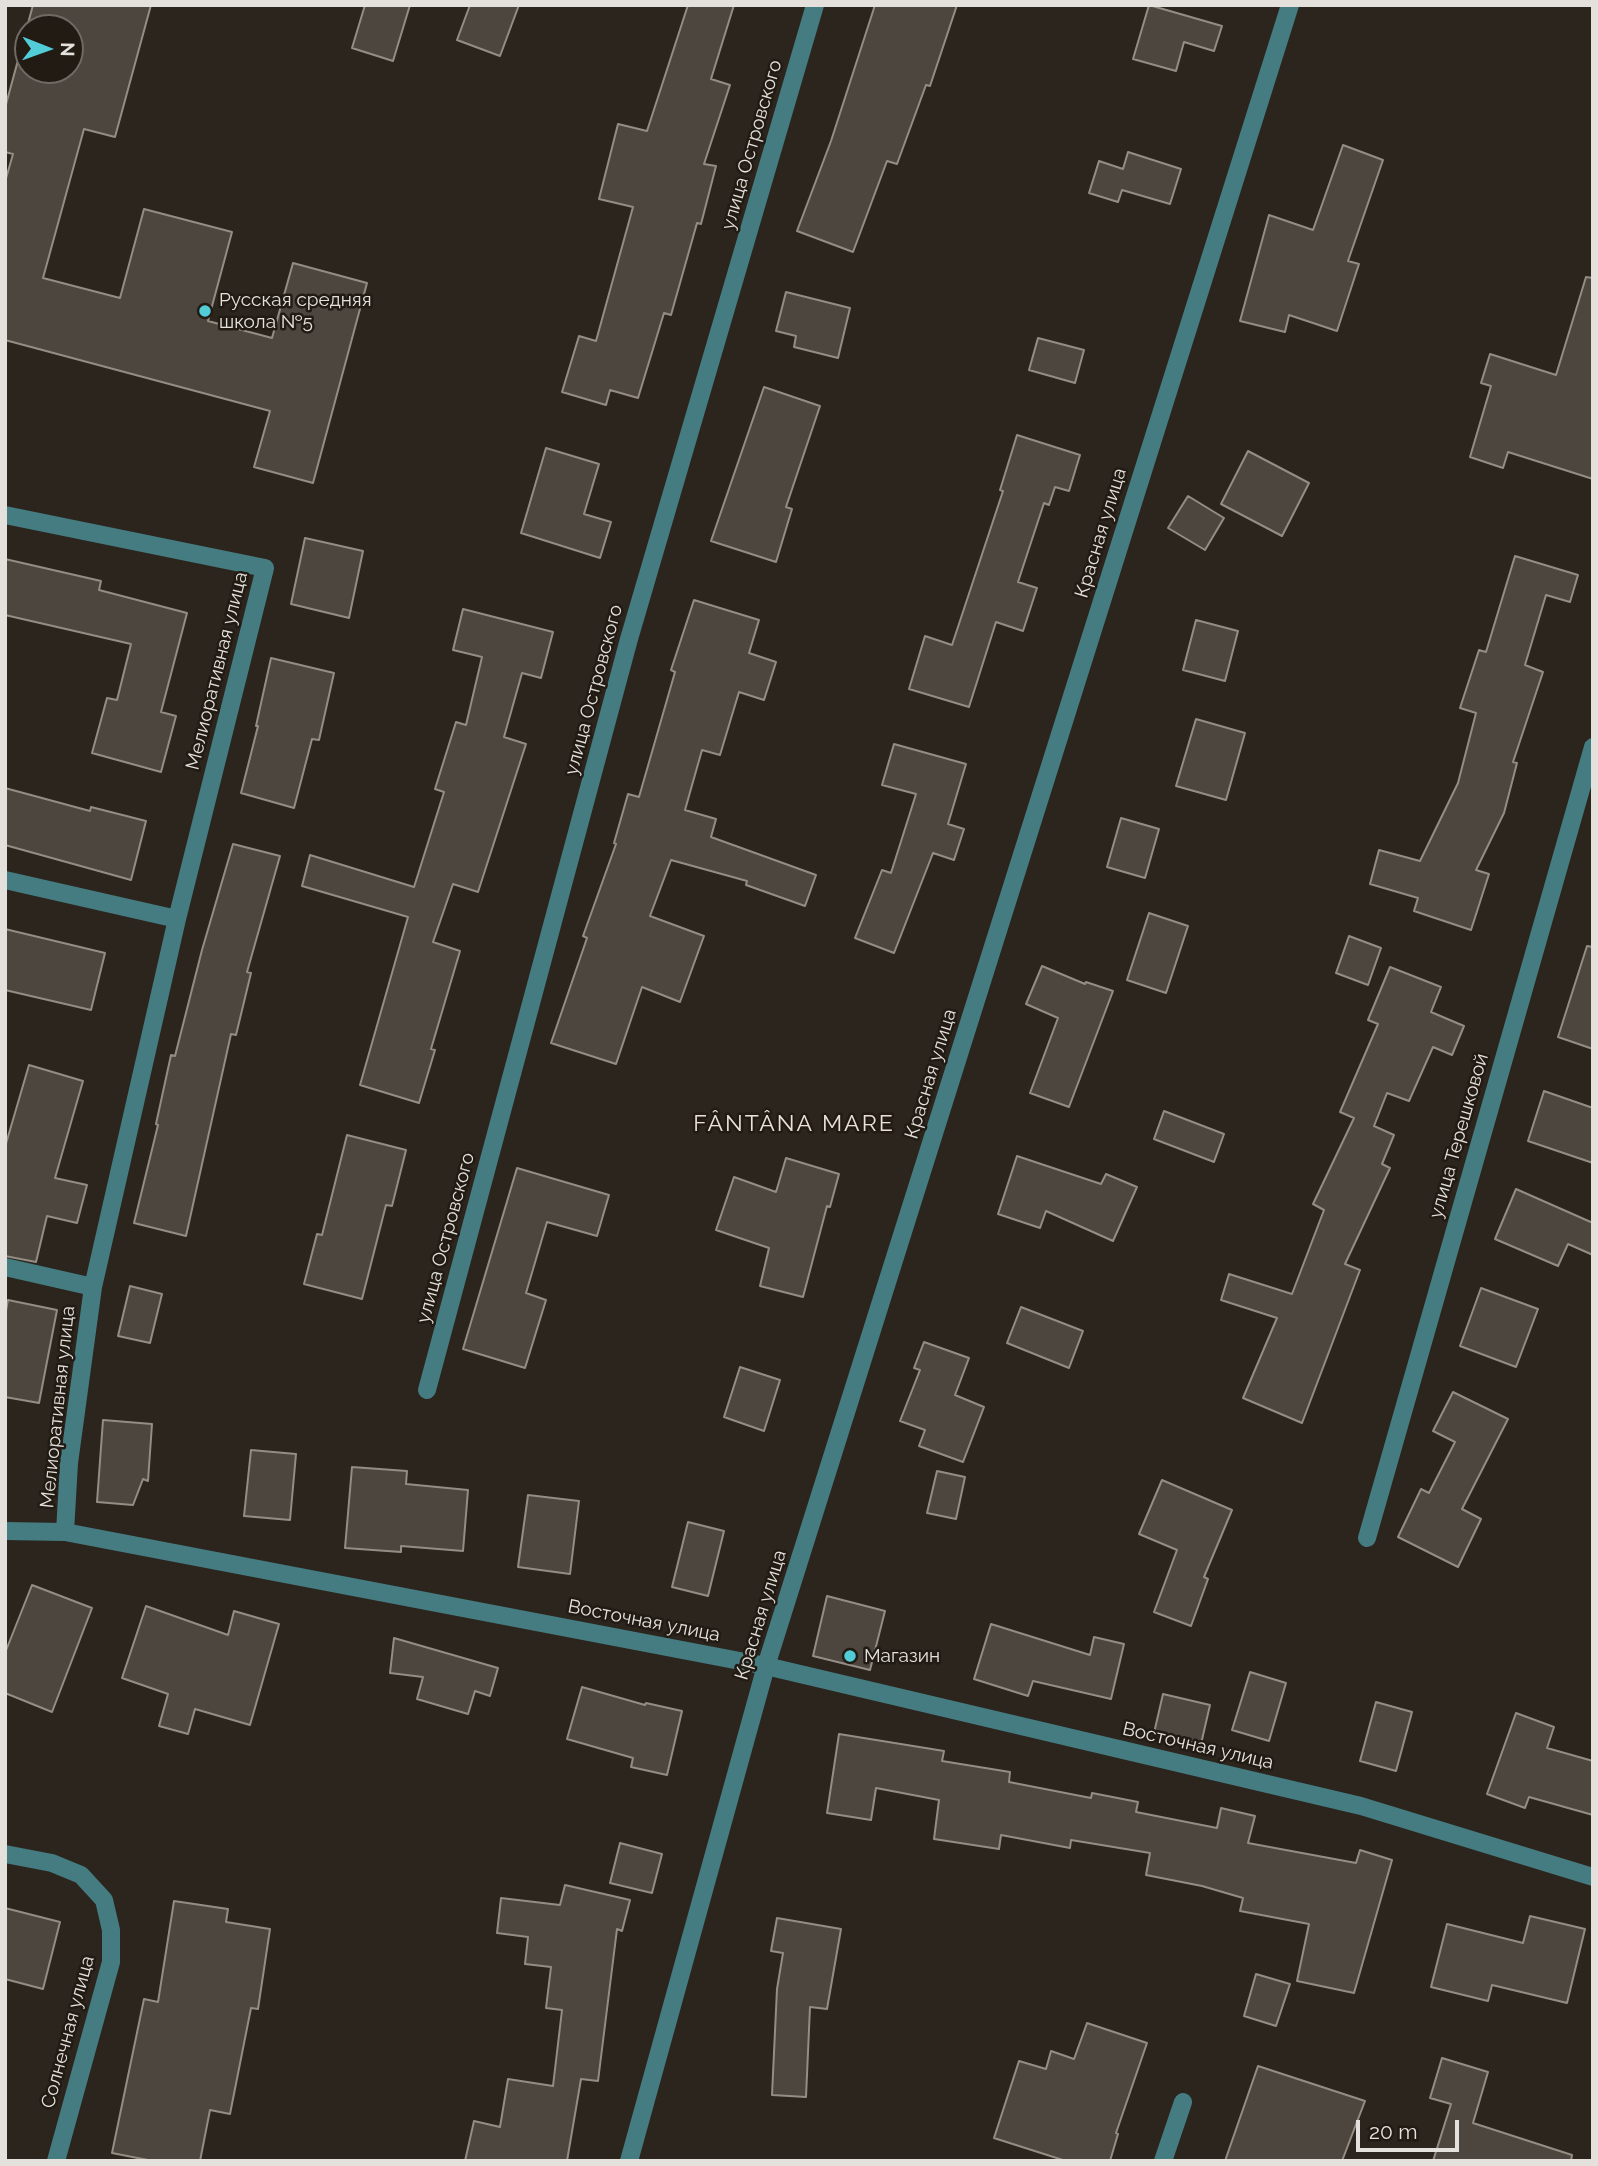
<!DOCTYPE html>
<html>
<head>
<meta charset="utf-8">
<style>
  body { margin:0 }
  #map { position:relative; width:1598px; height:2166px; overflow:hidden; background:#2b251d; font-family:Raleway,sans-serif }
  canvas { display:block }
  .frame { position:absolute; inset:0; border:7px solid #e4e0db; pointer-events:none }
  .north { position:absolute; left:14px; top:14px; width:70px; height:70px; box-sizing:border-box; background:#211b14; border:2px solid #6f6a64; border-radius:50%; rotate:91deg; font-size:19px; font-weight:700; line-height:28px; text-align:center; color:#e4e0db }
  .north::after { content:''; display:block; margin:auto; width:24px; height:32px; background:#52ccd6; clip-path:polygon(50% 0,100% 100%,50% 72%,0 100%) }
  .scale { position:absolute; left:1356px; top:2120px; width:103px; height:32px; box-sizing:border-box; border:4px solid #e4e0db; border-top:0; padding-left:9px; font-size:21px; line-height:24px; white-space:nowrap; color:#e4e0db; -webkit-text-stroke:5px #211b14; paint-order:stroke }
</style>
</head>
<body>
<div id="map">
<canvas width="1598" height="2166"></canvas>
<div class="frame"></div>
<div class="north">N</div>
<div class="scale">20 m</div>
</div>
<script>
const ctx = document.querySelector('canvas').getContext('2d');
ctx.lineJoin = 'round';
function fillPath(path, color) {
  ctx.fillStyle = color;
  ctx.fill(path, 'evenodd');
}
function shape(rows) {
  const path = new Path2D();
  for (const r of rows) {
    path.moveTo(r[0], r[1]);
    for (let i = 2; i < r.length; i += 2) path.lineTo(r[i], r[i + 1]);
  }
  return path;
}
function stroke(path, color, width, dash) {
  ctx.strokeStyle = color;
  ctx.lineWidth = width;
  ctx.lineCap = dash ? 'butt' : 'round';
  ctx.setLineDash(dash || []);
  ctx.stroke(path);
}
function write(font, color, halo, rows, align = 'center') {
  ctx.font = font + ' Raleway,sans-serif';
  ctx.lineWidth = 5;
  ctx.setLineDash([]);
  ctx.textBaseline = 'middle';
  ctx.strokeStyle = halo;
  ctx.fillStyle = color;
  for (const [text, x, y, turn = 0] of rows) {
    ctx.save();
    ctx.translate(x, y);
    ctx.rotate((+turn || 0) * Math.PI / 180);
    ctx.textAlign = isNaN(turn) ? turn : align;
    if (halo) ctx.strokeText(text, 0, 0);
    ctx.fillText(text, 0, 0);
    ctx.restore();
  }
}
const building = shape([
  [33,5,151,5,115,137,84,129,43,278,120,298,144,209,232,232,208,321,272,338,293,263,367,283,313,483,254,467,270,411,5,340,5,182,13,154,5,152,5,108,33,5],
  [28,28,70,28,70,70,28,70,28,28],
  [365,5,410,5,393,61,352,48,365,5],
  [470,5,519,5,500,56,457,40,470,5],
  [688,5,734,5,711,79,730,85,704,164,716,166,701,224,697,223,671,315,664,313,638,398,610,390,606,405,562,392,579,336,596,341,633,207,599,199,618,124,647,131,688,5],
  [875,5,957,5,930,86,926,85,897,164,887,161,853,252,797,231,831,141,875,5],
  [1149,5,1222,26,1214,51,1184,42,1176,71,1133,59,1149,5],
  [1343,145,1383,160,1348,261,1359,264,1337,331,1289,315,1285,332,1240,321,1269,215,1313,230,1343,145],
  [1128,152,1181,169,1170,204,1122,190,1118,202,1089,193,1099,161,1123,169,1128,152],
  [1586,277,1593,278,1593,479,1508,452,1503,468,1470,457,1491,386,1481,383,1490,354,1556,375,1586,277],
  [786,292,850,308,838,358,794,347,796,336,776,331,786,292],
  [1038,338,1084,350,1075,383,1029,370,1038,338],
  [764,387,820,406,786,507,792,509,776,562,711,541,764,387],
  [1017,435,1080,455,1069,491,1055,487,1049,505,1044,503,1018,582,1037,588,1023,631,996,622,969,707,909,689,925,636,952,645,1003,491,1000,490,1017,435],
  [546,448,599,464,584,514,611,522,600,558,521,533,546,448],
  [1248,451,1309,483,1282,536,1221,504,1248,451],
  [1188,496,1224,518,1205,550,1168,528,1188,496],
  [305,538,363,551,349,618,291,604,305,538],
  [1515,556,1578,575,1570,602,1546,595,1525,665,1543,672,1513,762,1517,763,1504,813,1476,870,1489,874,1471,930,1414,911,1418,898,1370,884,1379,850,1420,861,1458,783,1476,713,1460,708,1479,650,1486,652,1515,556],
  [5,559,101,581,99,590,187,613,161,712,176,716,161,772,92,753,107,698,117,700,131,644,5,615,5,559],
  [694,600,759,620,749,653,776,662,764,700,739,692,720,755,702,750,685,810,716,819,711,837,816,875,805,906,746,885,747,881,671,860,650,916,704,936,680,1002,642,987,616,1064,551,1043,587,938,583,936,616,844,614,843,628,794,639,797,675,672,671,670,694,600],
  [463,609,553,632,541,678,522,673,504,737,526,744,478,892,453,884,433,942,460,951,431,1049,435,1050,419,1103,360,1085,408,917,302,886,310,855,414,887,444,792,435,789,456,722,466,725,482,657,453,650,463,609],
  [1196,620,1238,631,1225,681,1183,670,1196,620],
  [271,658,334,673,319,740,312,739,294,808,241,793,258,726,256,726,271,658],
  [1196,719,1245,733,1226,800,1176,786,1196,719],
  [894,744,966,764,948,824,964,829,954,860,933,853,894,953,855,938,882,870,891,873,916,794,882,785,894,744],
  [5,788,90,811,91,807,146,821,131,880,5,845,5,788],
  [1121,818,1159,829,1145,878,1107,867,1121,818],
  [233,844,280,856,247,972,251,973,236,1035,231,1034,186,1236,134,1223,158,1125,156,1124,171,1055,175,1056,202,950,233,844],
  [1149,913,1188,926,1166,993,1127,980,1149,913],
  [5,929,105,953,91,1010,5,990,5,929],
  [1349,936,1381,948,1368,985,1336,973,1349,936],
  [1587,946,1593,947,1593,1049,1558,1037,1587,946],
  [1042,966,1085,984,1086,982,1113,991,1069,1107,1030,1093,1058,1018,1026,1004,1042,966],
  [1390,967,1441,987,1431,1012,1464,1026,1452,1055,1433,1047,1409,1101,1387,1093,1374,1126,1394,1135,1382,1164,1390,1168,1345,1264,1360,1270,1302,1423,1243,1398,1277,1318,1221,1300,1229,1274,1292,1294,1324,1210,1313,1204,1354,1118,1340,1112,1378,1024,1368,1020,1390,967],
  [29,1065,83,1081,55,1178,87,1185,77,1223,47,1216,36,1262,5,1256,5,1147,29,1065],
  [1544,1091,1593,1108,1593,1163,1528,1141,1544,1091],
  [1164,1111,1224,1134,1214,1162,1154,1139,1164,1111],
  [347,1135,406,1150,392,1206,386,1205,362,1299,304,1284,317,1234,322,1235,347,1135],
  [1017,1156,1101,1184,1106,1174,1137,1187,1113,1241,1046,1211,1040,1228,998,1214,1017,1156],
  [786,1158,839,1174,830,1207,827,1206,803,1297,760,1286,769,1248,716,1230,734,1177,776,1192,786,1158],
  [517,1168,609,1195,597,1236,547,1222,526,1293,546,1300,525,1368,463,1349,517,1168],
  [1516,1189,1593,1223,1593,1255,1568,1244,1558,1266,1495,1239,1516,1189],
  [130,1286,162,1294,150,1343,118,1336,130,1286],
  [1481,1288,1538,1309,1516,1367,1460,1346,1481,1288],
  [8,1300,57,1310,39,1403,5,1397,5,1316,8,1300],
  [1021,1307,1083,1331,1069,1368,1007,1343,1021,1307],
  [924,1342,969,1358,955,1395,984,1407,963,1462,919,1446,925,1430,900,1421,920,1370,914,1368,924,1342],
  [740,1367,780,1380,764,1431,724,1417,740,1367],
  [1453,1392,1508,1419,1462,1509,1481,1519,1458,1567,1398,1537,1421,1489,1429,1493,1455,1442,1433,1431,1453,1392],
  [103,1420,152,1424,148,1481,143,1479,133,1505,97,1502,103,1420],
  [251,1450,296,1454,290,1520,244,1516,251,1450],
  [352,1467,407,1471,406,1484,468,1490,463,1551,401,1546,401,1552,345,1548,352,1467],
  [937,1471,965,1477,956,1519,927,1513,937,1471],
  [1162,1480,1232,1510,1204,1577,1208,1579,1191,1626,1154,1612,1177,1550,1139,1534,1162,1480],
  [528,1495,579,1501,570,1574,518,1567,528,1495],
  [688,1522,724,1531,708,1596,672,1587,688,1522],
  [32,1585,92,1608,52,1712,5,1693,5,1653,32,1585],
  [827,1596,885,1611,870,1670,813,1656,827,1596],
  [146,1606,228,1635,234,1611,279,1624,250,1725,195,1709,188,1734,159,1726,168,1694,122,1678,146,1606],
  [991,1624,1090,1655,1094,1637,1124,1644,1111,1699,1033,1681,1028,1696,974,1679,991,1624],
  [394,1638,498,1668,490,1696,475,1691,468,1714,417,1699,423,1677,390,1673,394,1638],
  [1250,1672,1286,1683,1269,1741,1232,1730,1250,1672],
  [582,1687,645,1705,646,1703,682,1711,667,1775,631,1767,633,1758,567,1739,582,1687],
  [1163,1694,1210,1705,1201,1744,1154,1733,1163,1694],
  [1376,1702,1412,1712,1396,1771,1360,1761,1376,1702],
  [1516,1713,1554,1727,1547,1748,1593,1761,1593,1815,1529,1797,1525,1808,1487,1794,1516,1713],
  [839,1734,944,1751,942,1761,1010,1772,1009,1782,1091,1798,1092,1793,1138,1802,1136,1812,1217,1828,1221,1808,1255,1816,1248,1843,1356,1863,1360,1850,1392,1860,1354,1993,1297,1981,1309,1924,1240,1911,1243,1898,1202,1886,1146,1875,1150,1853,1071,1840,1070,1848,1001,1835,999,1849,934,1839,939,1800,876,1788,871,1820,827,1813,839,1734],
  [620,1843,662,1854,652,1893,610,1883,620,1843],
  [565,1885,630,1900,622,1931,617,1929,598,2081,581,2079,567,2161,465,2161,474,2121,500,2127,508,2079,553,2086,562,2010,546,2008,551,1967,525,1964,528,1937,497,1933,501,1898,560,1905,565,1885],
  [174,1901,228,1909,226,1922,270,1929,258,2009,251,2008,230,2114,210,2110,200,2161,153,2161,112,2153,144,1999,158,2002,174,1901],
  [5,1908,60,1922,43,1989,5,1979,5,1908],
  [1530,1916,1585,1929,1567,2003,1492,1985,1488,2001,1431,1987,1447,1924,1523,1943,1530,1916],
  [777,1918,841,1929,827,2009,810,2007,806,2097,772,2095,777,1989,783,1953,771,1951,777,1918],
  [1256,1974,1290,1984,1276,2026,1244,2016,1256,1974],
  [1087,2023,1147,2043,1116,2133,1118,2134,1110,2161,1066,2161,994,2138,1019,2061,1046,2069,1051,2051,1074,2059,1087,2023],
  [1442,2058,1488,2072,1473,2123,1572,2155,1571,2161,1433,2161,1451,2104,1430,2098,1442,2058],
  [1258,2066,1365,2101,1342,2161,1225,2161,1258,2066]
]);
fillPath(building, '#4d463e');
stroke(building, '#948d84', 2);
stroke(shape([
  [5,515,265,568,177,919,93,1287,69,1463,65,1532],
  [5,880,177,919],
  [5,1267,93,1287],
  [427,1390,629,639,815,5],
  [5,1531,65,1532,766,1666,1361,1806,1593,1877],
  [1367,1538,1593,747],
  [5,1854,52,1863,81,1875,104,1900,111,1930,111,1962,56,2161],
  [629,2161,766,1666,1290,5],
  [1163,2161,1183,2102]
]), '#457c81', 18);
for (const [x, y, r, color] of [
  [205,311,7,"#52ccd6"],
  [850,1656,7,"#52ccd6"]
]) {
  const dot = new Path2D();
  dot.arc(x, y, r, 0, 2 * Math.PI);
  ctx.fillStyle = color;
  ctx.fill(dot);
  stroke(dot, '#211b14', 2.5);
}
write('19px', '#e4e0db', '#211b14', [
  ["улица Островского",752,145,-74],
  ["Красная улица",1101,533,-73],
  ["Мелиоративная улица",217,671,-76],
  ["улица Островского",594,690,-75],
  ["Красная улица",931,1074,-73],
  ["улица Терешковой",1459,1136,-74],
  ["улица Островского",446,1238,-75],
  ["Мелиоративная улица",58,1407,-84],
  ["Красная улица",761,1615,-73],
  ["Восточная улица",644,1621,11],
  ["Восточная улица",1198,1746,13],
  ["Солнечная улица",68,2032,-75]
]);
write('19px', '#e4e0db', '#211b14', [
  ["Русская средняя",219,300],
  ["школа №5",219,322],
  ["Магазин",864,1656]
], 'left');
ctx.letterSpacing = '2px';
write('23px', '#e9e1d7', '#211b14', [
  ["FÂNTÂNA MARE",794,1124]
]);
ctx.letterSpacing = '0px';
</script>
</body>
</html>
